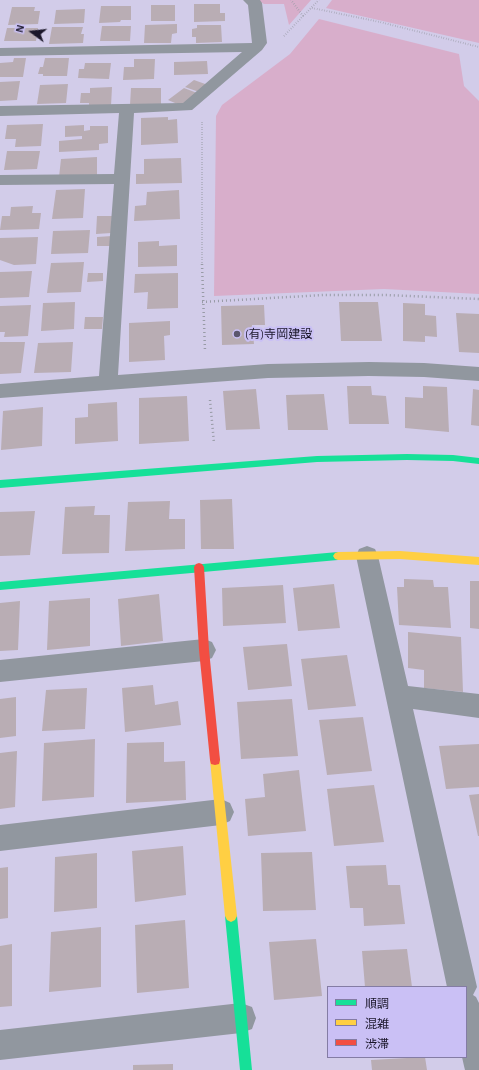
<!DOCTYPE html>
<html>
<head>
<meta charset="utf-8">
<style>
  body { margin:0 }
  #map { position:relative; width:479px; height:1070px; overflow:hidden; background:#d2cce9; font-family:"Alegreya Sans","Noto Sans JP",sans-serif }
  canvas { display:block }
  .legend { position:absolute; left:327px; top:986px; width:140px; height:72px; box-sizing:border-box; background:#cac0f5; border:1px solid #847ca4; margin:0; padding:5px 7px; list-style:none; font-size:12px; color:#1b172a }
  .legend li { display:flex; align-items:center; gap:8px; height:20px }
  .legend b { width:20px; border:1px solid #847ca4 }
  .north { position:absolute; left:12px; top:12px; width:40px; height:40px; -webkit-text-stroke:3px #cac0f5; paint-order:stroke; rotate:285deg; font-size:11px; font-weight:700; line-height:16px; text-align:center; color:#1b172a }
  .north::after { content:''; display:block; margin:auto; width:14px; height:18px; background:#1b172a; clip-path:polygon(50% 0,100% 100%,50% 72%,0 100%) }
</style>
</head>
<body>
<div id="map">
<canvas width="479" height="1070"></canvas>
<ul class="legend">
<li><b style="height:5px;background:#16e098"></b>順調</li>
<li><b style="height:5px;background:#ffcf43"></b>混雑</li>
<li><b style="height:5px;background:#f24e42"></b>渋滞</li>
</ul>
<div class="north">N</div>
</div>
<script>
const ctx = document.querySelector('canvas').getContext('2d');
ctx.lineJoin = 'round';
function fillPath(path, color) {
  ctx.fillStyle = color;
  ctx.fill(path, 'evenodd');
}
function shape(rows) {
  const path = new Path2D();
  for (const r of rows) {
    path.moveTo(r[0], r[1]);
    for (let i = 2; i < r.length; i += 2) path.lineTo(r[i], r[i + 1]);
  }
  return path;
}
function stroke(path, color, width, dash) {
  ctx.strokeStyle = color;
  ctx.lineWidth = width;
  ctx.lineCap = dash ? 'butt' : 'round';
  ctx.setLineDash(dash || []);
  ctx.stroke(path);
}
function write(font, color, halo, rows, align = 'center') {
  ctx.font = font + ' "Alegreya Sans","Noto Sans JP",sans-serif';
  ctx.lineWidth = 4;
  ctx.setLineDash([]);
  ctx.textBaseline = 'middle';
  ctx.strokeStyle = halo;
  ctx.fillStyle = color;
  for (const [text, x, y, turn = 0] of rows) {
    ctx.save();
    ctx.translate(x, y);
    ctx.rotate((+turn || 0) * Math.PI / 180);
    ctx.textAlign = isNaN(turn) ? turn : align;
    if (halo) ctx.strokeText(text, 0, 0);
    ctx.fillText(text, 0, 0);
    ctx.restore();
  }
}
fillPath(shape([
  [257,0,311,0,289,25,284,4,264,4],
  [332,0,479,0,479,43,326,8],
  [319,19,459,54,464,86,479,101,479,294,384,289,214,296,216,116,222,105,290,54]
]), '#d8aecb');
fillPath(shape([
  [194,4,220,4,220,13,225,13,225,21,194,22],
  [151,5,175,5,175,21,151,21],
  [101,6,131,6,131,20,121,20,120,22,99,23],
  [12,7,35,7,34,11,40,11,38,24,8,25],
  [85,9,84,23,54,24,56,10],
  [177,24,177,33,172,34,171,43,144,43,145,25],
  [197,25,221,25,222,42,196,43,196,37,192,37,192,29,197,28],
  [102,26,131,26,130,41,100,41],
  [52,27,83,27,81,34,84,34,83,43,49,44],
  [7,28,38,28,36,41,4,41],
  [14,58,26,58,23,77,0,77,0,63,13,62],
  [45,58,69,58,67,76,43,76,43,74,38,74,40,67,43,67],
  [134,59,155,59,154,79,123,80,124,67,134,67],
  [207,61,208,74,174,75,174,62],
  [85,63,111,63,109,79,78,78,79,69,84,69],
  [194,80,208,85,199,92,185,87],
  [20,81,17,100,0,101,0,82],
  [68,84,66,103,37,104,40,85],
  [112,87,111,106,89,107,89,103,80,103,81,93,90,93,90,88],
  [131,88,161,88,161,105,130,105],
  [184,88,197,93,182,106,168,100],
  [168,117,168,120,177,119,178,143,141,145,141,118],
  [43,124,41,146,15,147,16,139,5,139,7,125],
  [84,125,84,131,90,130,90,126,108,126,108,143,99,144,99,150,59,152,59,141,82,139,82,136,65,137,65,126],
  [7,151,40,151,37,169,4,170],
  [97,157,97,176,59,177,61,159],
  [181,158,182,183,136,184,136,174,144,174,144,159],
  [85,189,83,218,52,219,56,190],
  [179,190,180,219,134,221,135,206,146,205,147,192],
  [33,206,32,213,41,213,39,229,0,230,2,216,10,216,11,207],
  [97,216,112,216,111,233,96,234],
  [90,230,88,253,51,254,53,231],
  [112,236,111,246,97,246,97,237],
  [38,237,36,264,14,265,0,260,0,238],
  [159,241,159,246,177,245,177,266,138,267,138,242],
  [84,262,81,292,47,293,51,263],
  [32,271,29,297,0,298,0,272],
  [88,273,103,273,103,281,87,282],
  [178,273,178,308,147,309,148,292,134,293,135,274],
  [75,302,74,329,41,331,43,303],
  [339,302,378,302,382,341,341,341],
  [403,303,425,304,425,315,436,316,437,337,425,336,425,342,403,341],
  [31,305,28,336,4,337,5,332,0,332,0,306],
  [264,305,265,325,252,325,254,344,222,345,221,306],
  [456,313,479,314,479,353,459,352],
  [85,317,103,317,102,329,84,329],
  [170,321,170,335,164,336,165,360,129,362,129,323],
  [0,342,25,342,21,373,0,374],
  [73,342,71,372,34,373,38,343],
  [347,386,371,386,372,395,386,396,389,424,349,424],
  [423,386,447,387,449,432,405,428,405,397,423,398],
  [256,389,260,429,226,430,223,391],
  [473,389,479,390,479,426,471,425],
  [324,394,328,430,288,430,286,395],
  [187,396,189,441,139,444,139,398],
  [117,402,118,441,75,444,75,418,88,417,88,404],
  [43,407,42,446,1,450,3,411],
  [232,499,234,549,201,549,200,500],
  [170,501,169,519,185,519,185,549,125,551,128,502],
  [95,506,94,515,110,515,109,553,62,554,65,507],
  [35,511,30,555,0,556,0,512],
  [404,579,433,580,434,587,448,587,451,628,399,625,397,587,404,587],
  [470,581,479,581,479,629,470,628],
  [334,584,340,628,298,631,293,588],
  [283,585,286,623,223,626,222,588],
  [159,594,163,641,121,646,118,599],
  [90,598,90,646,47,650,49,601],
  [20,601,18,650,0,651,0,603],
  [408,632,461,637,463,692,424,688,424,670,408,668],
  [287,644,292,686,248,690,243,647],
  [347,655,356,706,308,710,301,659],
  [153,685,155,705,178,701,181,725,125,732,122,688],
  [87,688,85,729,42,731,46,690],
  [16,697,16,736,0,738,0,699],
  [292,699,298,756,241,759,237,702],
  [363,717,372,771,327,775,319,720],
  [95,739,94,797,42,801,44,743],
  [164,742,164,762,185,761,186,800,126,803,127,743],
  [479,744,479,787,446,789,439,746],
  [17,751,15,807,0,809,0,753],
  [299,770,306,831,248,836,245,799,265,797,263,774],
  [374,785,384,842,334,846,327,789],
  [479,794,479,836,478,836,469,795],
  [183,846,186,895,135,902,132,851],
  [312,852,316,910,263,911,261,853],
  [97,853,97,908,54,912,55,857],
  [386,865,388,885,400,885,405,924,364,926,363,908,350,908,346,866],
  [8,867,8,918,0,919,0,868],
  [185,920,189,988,137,993,135,925],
  [101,927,101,987,49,992,51,932],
  [316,939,322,996,274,1000,269,942],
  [12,944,12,1006,0,1007,0,946],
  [407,949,412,987,365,987,362,951],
  [425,1057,427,1070,372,1070,371,1060],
  [173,1064,173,1070,133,1070,133,1065]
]), '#b9adb4');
stroke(shape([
  [312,8,380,22,479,47],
  [303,16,319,0],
  [284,36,303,16,291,0],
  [202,122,202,265]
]), '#989ba6', 2, [0.5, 2]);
stroke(shape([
  [202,264,205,351],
  [202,302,323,295,386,295,479,299],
  [210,400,214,443]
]), '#989ba6', 2.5, [1, 3]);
fillPath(shape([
  [243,0,260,0,262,3,267,43,262,50,192,110,134,113,118,375,268,364,369,362,424,363,479,367,479,381,424,377,369,376,268,378,0,398,0,384,99,376,114,184,0,185,0,175,114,174,119,113,0,116,0,106,183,103,242,52,0,56,0,48,252,43,248,5,243,0],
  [367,546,375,549,378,556,408,686,479,694,479,718,413,709,477,987,473,995,476,997,479,1003,479,1070,465,1070,464,1066,462,1057,466,1057,466,987,447,987,356,556,359,549,367,546],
  [204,639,212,642,216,650,212,658,204,661,0,682,0,660,204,639],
  [221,799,230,803,234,812,230,821,221,825,0,851,0,825,221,799],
  [241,1003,252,1007,256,1018,252,1029,241,1033,0,1060,0,1030,241,1003]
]), '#91979f');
fillPath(shape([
  [407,454,453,455,479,458,479,464,453,461,407,460,317,462,0,488,0,480,317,456,407,454],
  [338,552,341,553,343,556,341,559,338,560,0,590,0,582,338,552],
  [231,910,235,912,237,916,252,1070,240,1070,225,916,227,912,231,910]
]), '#16e098');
fillPath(shape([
  [400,551,479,557,479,565,400,559,338,560,335,559,333,556,335,553,338,552,400,551],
  [215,755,219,756,220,760,237,916,235,920,231,922,227,920,225,916,210,760,211,756,215,755]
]), '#ffcf43');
fillPath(shape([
  [199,563,202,564,204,567,209,650,220,760,219,764,215,765,211,764,210,760,199,650,194,567,196,564,199,563]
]), '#f24e42');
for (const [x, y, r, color] of [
  [237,334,4,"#5b566d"]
]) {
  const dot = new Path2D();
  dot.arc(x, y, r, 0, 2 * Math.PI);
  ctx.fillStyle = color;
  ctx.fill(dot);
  stroke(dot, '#cac0f5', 1.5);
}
write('12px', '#1b172a', '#cac0f5', [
  ["(有)寺岡建設",245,334]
], 'left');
</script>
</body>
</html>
